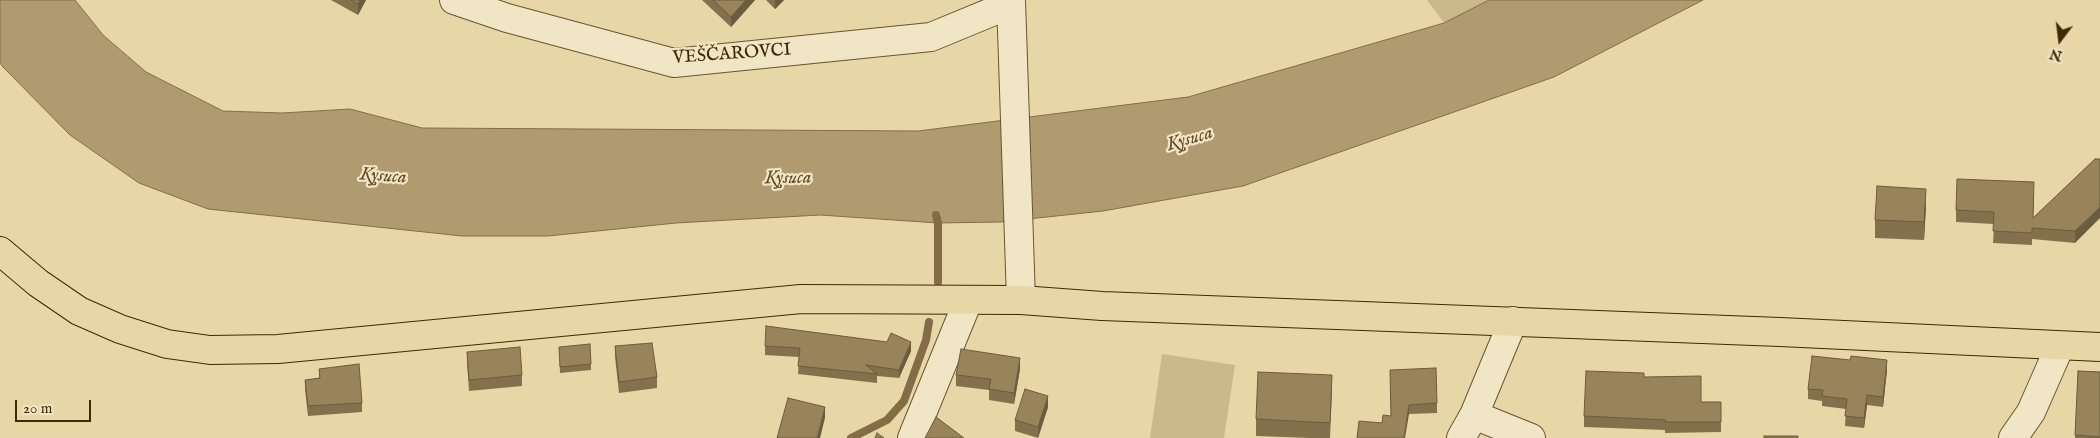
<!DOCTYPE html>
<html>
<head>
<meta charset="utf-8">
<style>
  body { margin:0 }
  #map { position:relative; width:2100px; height:438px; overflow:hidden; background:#e8d7a6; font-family:"IM FELL English",serif }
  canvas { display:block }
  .north { position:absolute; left:2035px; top:15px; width:50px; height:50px; -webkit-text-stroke:4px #f0e5c5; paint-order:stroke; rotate:195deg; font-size:14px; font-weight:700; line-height:20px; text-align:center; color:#422707 }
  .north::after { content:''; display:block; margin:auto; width:18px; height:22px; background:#422707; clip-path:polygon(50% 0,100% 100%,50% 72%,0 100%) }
  .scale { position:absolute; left:15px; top:400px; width:76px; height:22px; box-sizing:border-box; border:2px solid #422707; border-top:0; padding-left:6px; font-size:15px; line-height:18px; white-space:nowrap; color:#422707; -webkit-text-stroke:4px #f0e5c5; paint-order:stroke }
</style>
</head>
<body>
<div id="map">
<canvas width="2100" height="438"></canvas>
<div class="north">N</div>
<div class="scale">20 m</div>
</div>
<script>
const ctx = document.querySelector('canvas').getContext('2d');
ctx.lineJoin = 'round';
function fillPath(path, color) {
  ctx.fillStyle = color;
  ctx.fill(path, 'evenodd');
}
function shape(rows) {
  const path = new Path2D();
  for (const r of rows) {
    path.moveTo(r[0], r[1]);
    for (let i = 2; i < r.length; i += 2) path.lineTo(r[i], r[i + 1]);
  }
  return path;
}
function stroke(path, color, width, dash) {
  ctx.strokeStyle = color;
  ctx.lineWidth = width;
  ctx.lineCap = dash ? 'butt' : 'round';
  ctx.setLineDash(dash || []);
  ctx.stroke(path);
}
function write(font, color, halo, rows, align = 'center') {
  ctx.font = font + ' "IM FELL English",serif';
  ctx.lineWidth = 4.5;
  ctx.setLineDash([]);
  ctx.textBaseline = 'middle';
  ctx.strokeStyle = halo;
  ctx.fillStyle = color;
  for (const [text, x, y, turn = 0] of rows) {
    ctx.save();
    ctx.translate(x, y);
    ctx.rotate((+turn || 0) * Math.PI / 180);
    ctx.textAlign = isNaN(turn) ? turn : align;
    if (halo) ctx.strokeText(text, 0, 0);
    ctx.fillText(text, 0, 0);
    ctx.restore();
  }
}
fillPath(shape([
  [1427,0,1489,0,1444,23],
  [1162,354,1235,365,1224,438,1150,438]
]), '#ccb98b');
const water = shape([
  [0,0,75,0,103,35,146,72,223,111,282,113,350,109,422,128,918,131,1188,97,1444,23,1489,0,1703,0,1554,77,1243,186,1103,211,1000,222,938,223,820,215,676,223,548,236,462,236,208,209,139,183,70,135,3,67,0,63,0,0]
]);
fillPath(water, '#b09b70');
stroke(water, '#846d46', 1);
stroke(shape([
  [936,215,938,223,938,282],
  [851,438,887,420,904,401,926,340,929,322]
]), '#846d46', 8);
const minor = shape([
  [454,0,507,18,674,63,931,37,1011,4],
  [1011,0,1021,300],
  [1474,415,1531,438],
  [912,438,968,301],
  [1461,438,1474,415,1513,321],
  [2013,438,2031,412,2060,346]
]);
const major = shape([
  [0,251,38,283,79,311,120,329,167,344,210,350,278,349,801,299,1021,300,1102,306,1780,332,2100,347]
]);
stroke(minor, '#6c532f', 30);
stroke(major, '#422707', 30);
stroke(minor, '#f0e5c5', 28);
stroke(major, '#e8d7a6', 28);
fillPath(shape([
  [331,0,366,0,358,15],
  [702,0,755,0,731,27],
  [766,0,784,0,775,9],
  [2095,159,2075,243,2032,239,2032,245,1993,243,1994,224,1956,222,1956,210,2034,193,2033,218],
  [1926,206,1924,240,1875,238,1875,220],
  [615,346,657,377,657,388,619,393,615,357],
  [765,346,911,351,899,378,877,376,877,383,798,374,799,357,765,355],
  [559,347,591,364,591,370,560,373],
  [467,352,522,375,522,386,469,391,467,363],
  [319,369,362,403,362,412,308,416,305,390,305,380,319,378],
  [1020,369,1014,404,989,400,989,390,956,386,956,375],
  [1390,370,1437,403,1437,413,1409,414,1382,423,1391,416],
  [1887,370,1883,407,1867,405,1864,428,1845,426,1846,409,1822,406,1822,401,1808,399,1808,389],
  [2078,371,2100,372,2100,438,2075,438],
  [1644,377,1701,402,1721,402,1721,432,1665,433,1665,430,1584,427,1584,416],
  [1332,391,1330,438,1310,438,1256,436,1256,419],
  [1048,407,1038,438,1015,431,1015,420]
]), '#83714d');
fillPath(shape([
  [360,0,366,0,358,15,358,4],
  [746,0,755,0,731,27,731,17],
  [775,0,784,0,775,9],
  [1926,189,1926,206,1924,240,1924,222],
  [2100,207,2100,218,2075,243,2075,231],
  [911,342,911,351,899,378,899,370],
  [1020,358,1020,369,1014,404,1014,393],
  [1887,360,1887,370,1883,407,1883,397],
  [1867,395,1867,405,1864,428,1864,418],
  [1048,396,1048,407,1038,438,1038,427],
  [1409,405,1409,414,1405,438,1404,438],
  [825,407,825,418,820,438,817,438]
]), '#6a5c3f');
const building = shape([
  [351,0,360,0,358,4,351,0],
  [713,0,746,0,731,17,713,0],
  [2095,159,2100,159,2100,207,2075,231,2032,228,2032,233,1993,231,1994,212,1956,210,1957,179,2034,182,2033,218,2095,159],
  [1877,186,1926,189,1924,222,1875,220,1877,186],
  [766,326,887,342,891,333,911,342,899,370,866,365,877,374,798,366,800,348,765,346,766,326],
  [652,343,657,377,619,382,615,346,652,343],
  [590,344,591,364,560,367,559,347,590,344],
  [520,347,522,375,469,380,467,352,520,347],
  [961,349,1020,358,1014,393,989,389,991,379,956,375,961,349],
  [1812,356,1850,360,1851,356,1887,360,1883,397,1867,395,1864,418,1845,416,1847,399,1822,396,1823,390,1808,389,1812,356],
  [359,364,362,403,308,406,305,380,320,378,319,369,359,364],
  [1436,368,1437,403,1409,405,1404,438,1357,438,1359,421,1382,423,1383,415,1391,416,1390,370,1436,368],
  [1586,371,1644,373,1644,377,1701,376,1701,402,1721,402,1721,422,1665,422,1665,420,1584,416,1586,371],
  [2078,371,2100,372,2100,437,2075,435,2078,371],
  [1258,372,1332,375,1330,423,1256,419,1258,372],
  [1025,389,1048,396,1038,427,1015,420,1025,389],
  [788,398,825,407,817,438,777,438,788,398],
  [936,417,964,438,925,438,936,417],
  [877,433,884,438,875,438,877,433],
  [1764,436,1798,436,1798,438,1764,438,1764,436]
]);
fillPath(building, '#98835a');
stroke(building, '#6a5c3f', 1);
write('18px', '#422707', '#f0e5c5', [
  ["VEŠČAROVCI",732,55,-4]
]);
write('italic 19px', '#634a26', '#f0e5c5', [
  ["Kysuca",1190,140,-16],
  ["Kysuca",383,177,4],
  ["Kysuca",788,179,-1]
]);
</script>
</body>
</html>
